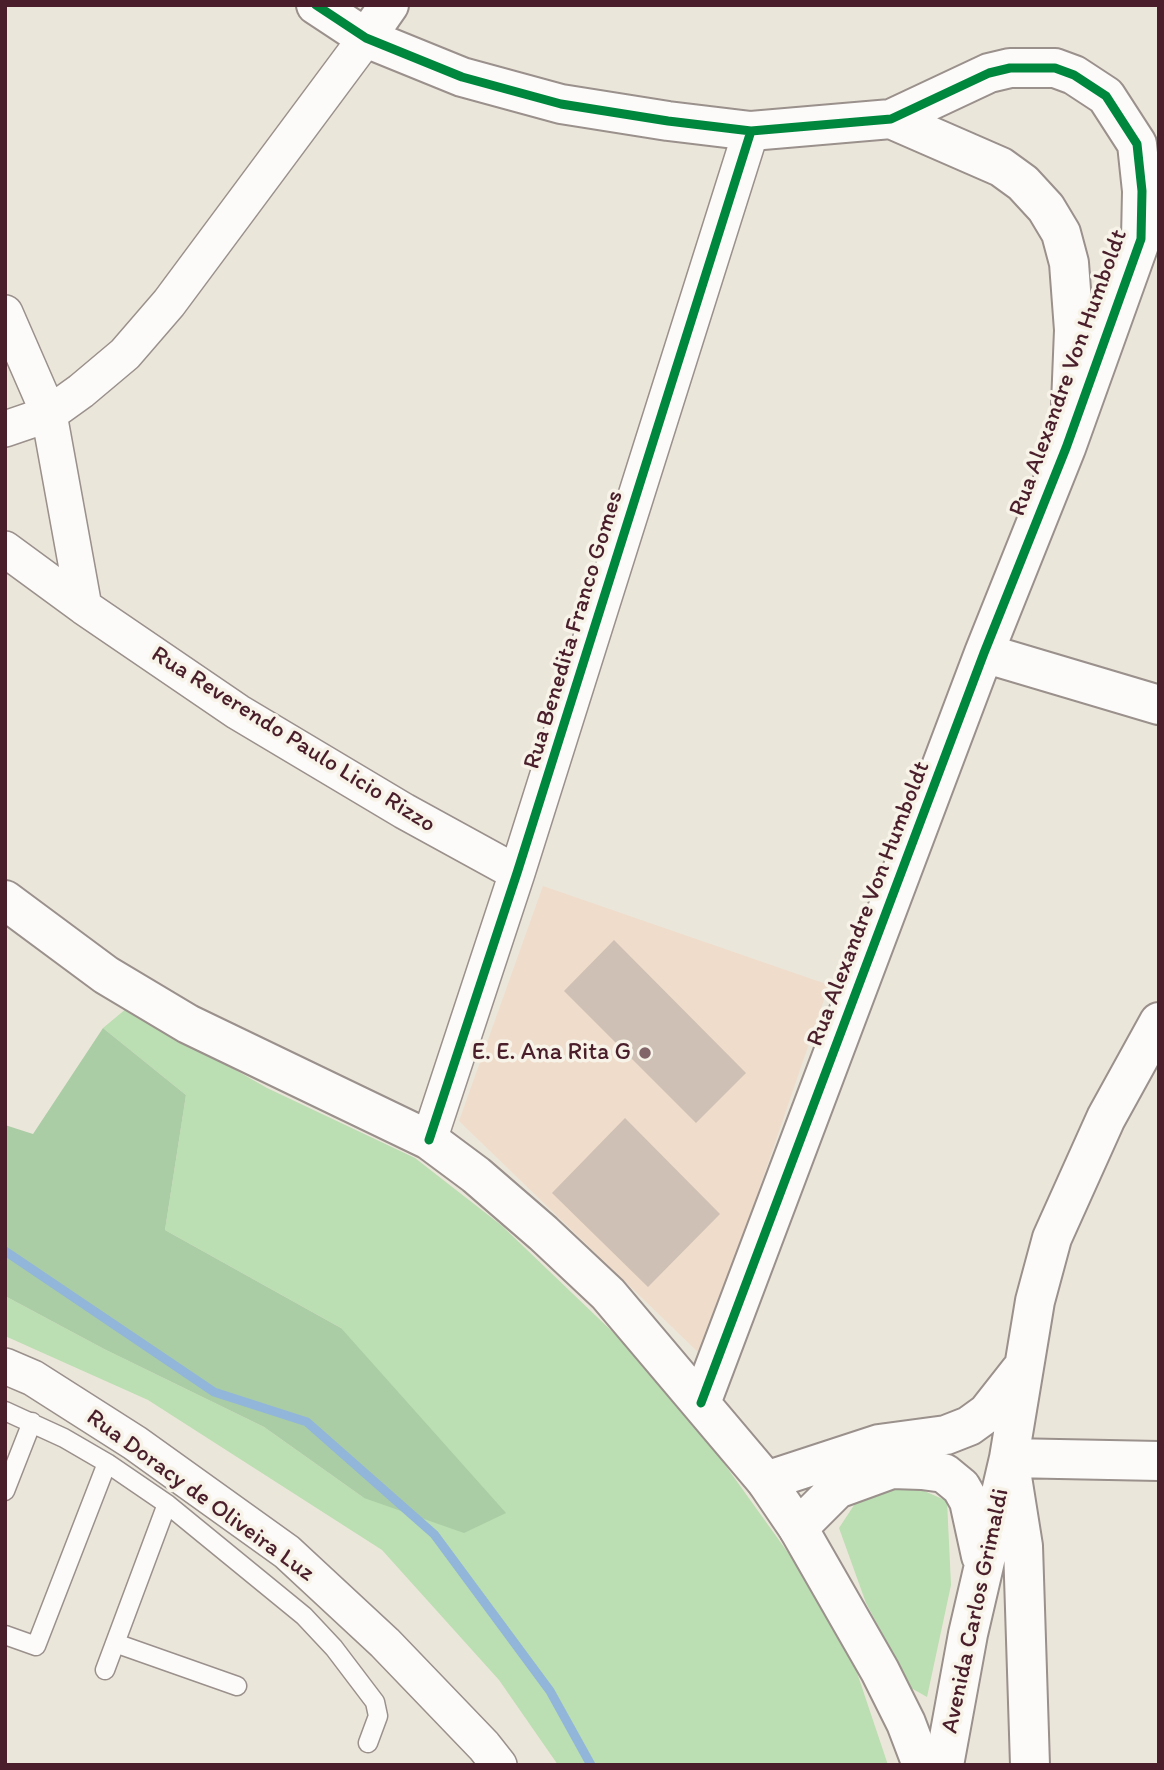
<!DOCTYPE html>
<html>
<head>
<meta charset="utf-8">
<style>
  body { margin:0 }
  #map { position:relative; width:1164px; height:1770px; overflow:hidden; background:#ebe6da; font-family:Itim,sans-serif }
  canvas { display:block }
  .frame { position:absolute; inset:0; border:7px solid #4a1f2b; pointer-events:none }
</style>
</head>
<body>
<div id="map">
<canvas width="1164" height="1770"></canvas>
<div class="frame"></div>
</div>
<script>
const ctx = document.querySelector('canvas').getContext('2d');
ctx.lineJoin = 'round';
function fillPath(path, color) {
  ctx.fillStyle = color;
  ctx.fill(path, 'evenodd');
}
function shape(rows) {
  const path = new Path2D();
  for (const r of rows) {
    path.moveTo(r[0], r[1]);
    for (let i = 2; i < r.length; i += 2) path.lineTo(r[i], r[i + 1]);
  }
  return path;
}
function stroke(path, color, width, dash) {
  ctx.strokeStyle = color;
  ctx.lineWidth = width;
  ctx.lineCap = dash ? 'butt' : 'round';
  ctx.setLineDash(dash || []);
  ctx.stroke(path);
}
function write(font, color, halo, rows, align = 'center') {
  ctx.font = font + ' Itim,sans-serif';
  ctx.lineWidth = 7;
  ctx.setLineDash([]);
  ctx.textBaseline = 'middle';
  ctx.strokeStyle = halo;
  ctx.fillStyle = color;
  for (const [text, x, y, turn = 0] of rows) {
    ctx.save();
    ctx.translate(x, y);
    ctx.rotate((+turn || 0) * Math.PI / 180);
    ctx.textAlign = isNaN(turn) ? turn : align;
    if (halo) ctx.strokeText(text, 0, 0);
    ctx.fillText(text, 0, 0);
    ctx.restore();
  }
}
fillPath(shape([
  [543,886,829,985,702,1356,459,1121]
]), '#efdccb');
fillPath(shape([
  [127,1008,267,1088,415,1158,501,1225,667,1384,842,1628,888,1765,558,1765,499,1680,382,1550,148,1400,5,1336,5,1296,104,1349,264,1427,364,1498,341,1328,165,1230,186,1095,103,1028],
  [913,1486,947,1501,951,1585,927,1697,911,1688,866,1603,839,1528,862,1493]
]), '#bbdeb2');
fillPath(shape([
  [103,1028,186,1095,165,1230,341,1328,506,1513,464,1533,364,1498,264,1427,104,1349,5,1296,5,1125,33,1134]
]), '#abcda6');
stroke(shape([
  [5,1251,214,1392,307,1422,434,1534,550,1691,591,1765]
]), '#91b6d9', 9);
fillPath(shape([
  [614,940,746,1073,696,1123,564,991],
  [625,1118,720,1214,648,1287,552,1193]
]), '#cec0b4');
const lane = shape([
  [5,1411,64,1438,107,1463,167,1504,304,1616,334,1648,375,1702,378,1716,368,1743],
  [5,1491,32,1422],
  [5,1635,36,1646,107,1463],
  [115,1643,237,1686],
  [105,1670,167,1504]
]);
const street = shape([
  [5,313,49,414,84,607],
  [5,429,49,414,81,391,125,354,169,303,366,38],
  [5,549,84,607,238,712,404,811,517,873],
  [429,1140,517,873,751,131],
  [5,1366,33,1378,135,1443,287,1552,385,1643,484,1746,499,1765]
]);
const secondary = shape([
  [316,5,366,38,462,77,561,104,668,121,751,131,891,119,989,73,1010,68,1055,68,1074,75,1106,96,1137,144,1142,191,1141,239,1066,448,984,653,701,1403],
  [366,38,389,5],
  [891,119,1001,167,1023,183,1046,208,1061,233,1069,263,1074,330,1071,404],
  [984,653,1159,705],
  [5,900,106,975,188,1024,429,1140,476,1175,543,1233,608,1294,766,1481,798,1528,880,1671,906,1723,922,1765]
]);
const primary = shape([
  [1009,1458,1159,1461],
  [1012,1477,1023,1546,1030,1765],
  [766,1481,879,1444,946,1435,969,1426,987,1413,1020,1371],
  [798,1528,837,1489,892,1469,922,1470,944,1473,961,1487,969,1501,981,1556],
  [944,1765,968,1634,1009,1458,1035,1301,1052,1238,1106,1118,1159,1022]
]);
stroke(lane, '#9a908c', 21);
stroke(street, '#9a908c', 38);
stroke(secondary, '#9a908c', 42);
stroke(primary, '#9a908c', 42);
stroke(lane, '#fcfbf9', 18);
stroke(street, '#fcfbf9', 35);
stroke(secondary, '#fcfbf9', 38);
stroke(primary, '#fcfbf9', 38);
stroke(shape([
  [316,5,366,38,462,77,561,104,668,121,751,131,891,119,989,73,1010,68,1055,68,1074,75,1106,96,1137,144,1142,191,1141,239,1066,448,984,653,701,1403],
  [429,1140,517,873,751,131]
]), '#00873e', 9);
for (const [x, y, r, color] of [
  [645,1053,7,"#826568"]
]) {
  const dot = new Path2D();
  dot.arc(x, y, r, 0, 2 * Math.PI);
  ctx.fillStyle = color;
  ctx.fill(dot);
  stroke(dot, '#f7f3e8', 2.5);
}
write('24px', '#4a1f2b', '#f7f3e8', [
  ["Rua Alexandre Von Humboldt",1069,373,-70],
  ["Rua Benedita Franco Gomes",574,630,-73],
  ["Rua Reverendo Paulo Licio Rizzo",293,740,32],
  ["Rua Alexandre Von Humboldt",869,904,-69],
  ["Rua Doracy de Oliveira Luz",200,1496,36],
  ["Avenida Carlos Grimaldi",976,1611,-78]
]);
write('24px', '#4a1f2b', '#f7f3e8', [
  ["E. E. Ana Rita G",631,1053]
], 'right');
</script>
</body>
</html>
